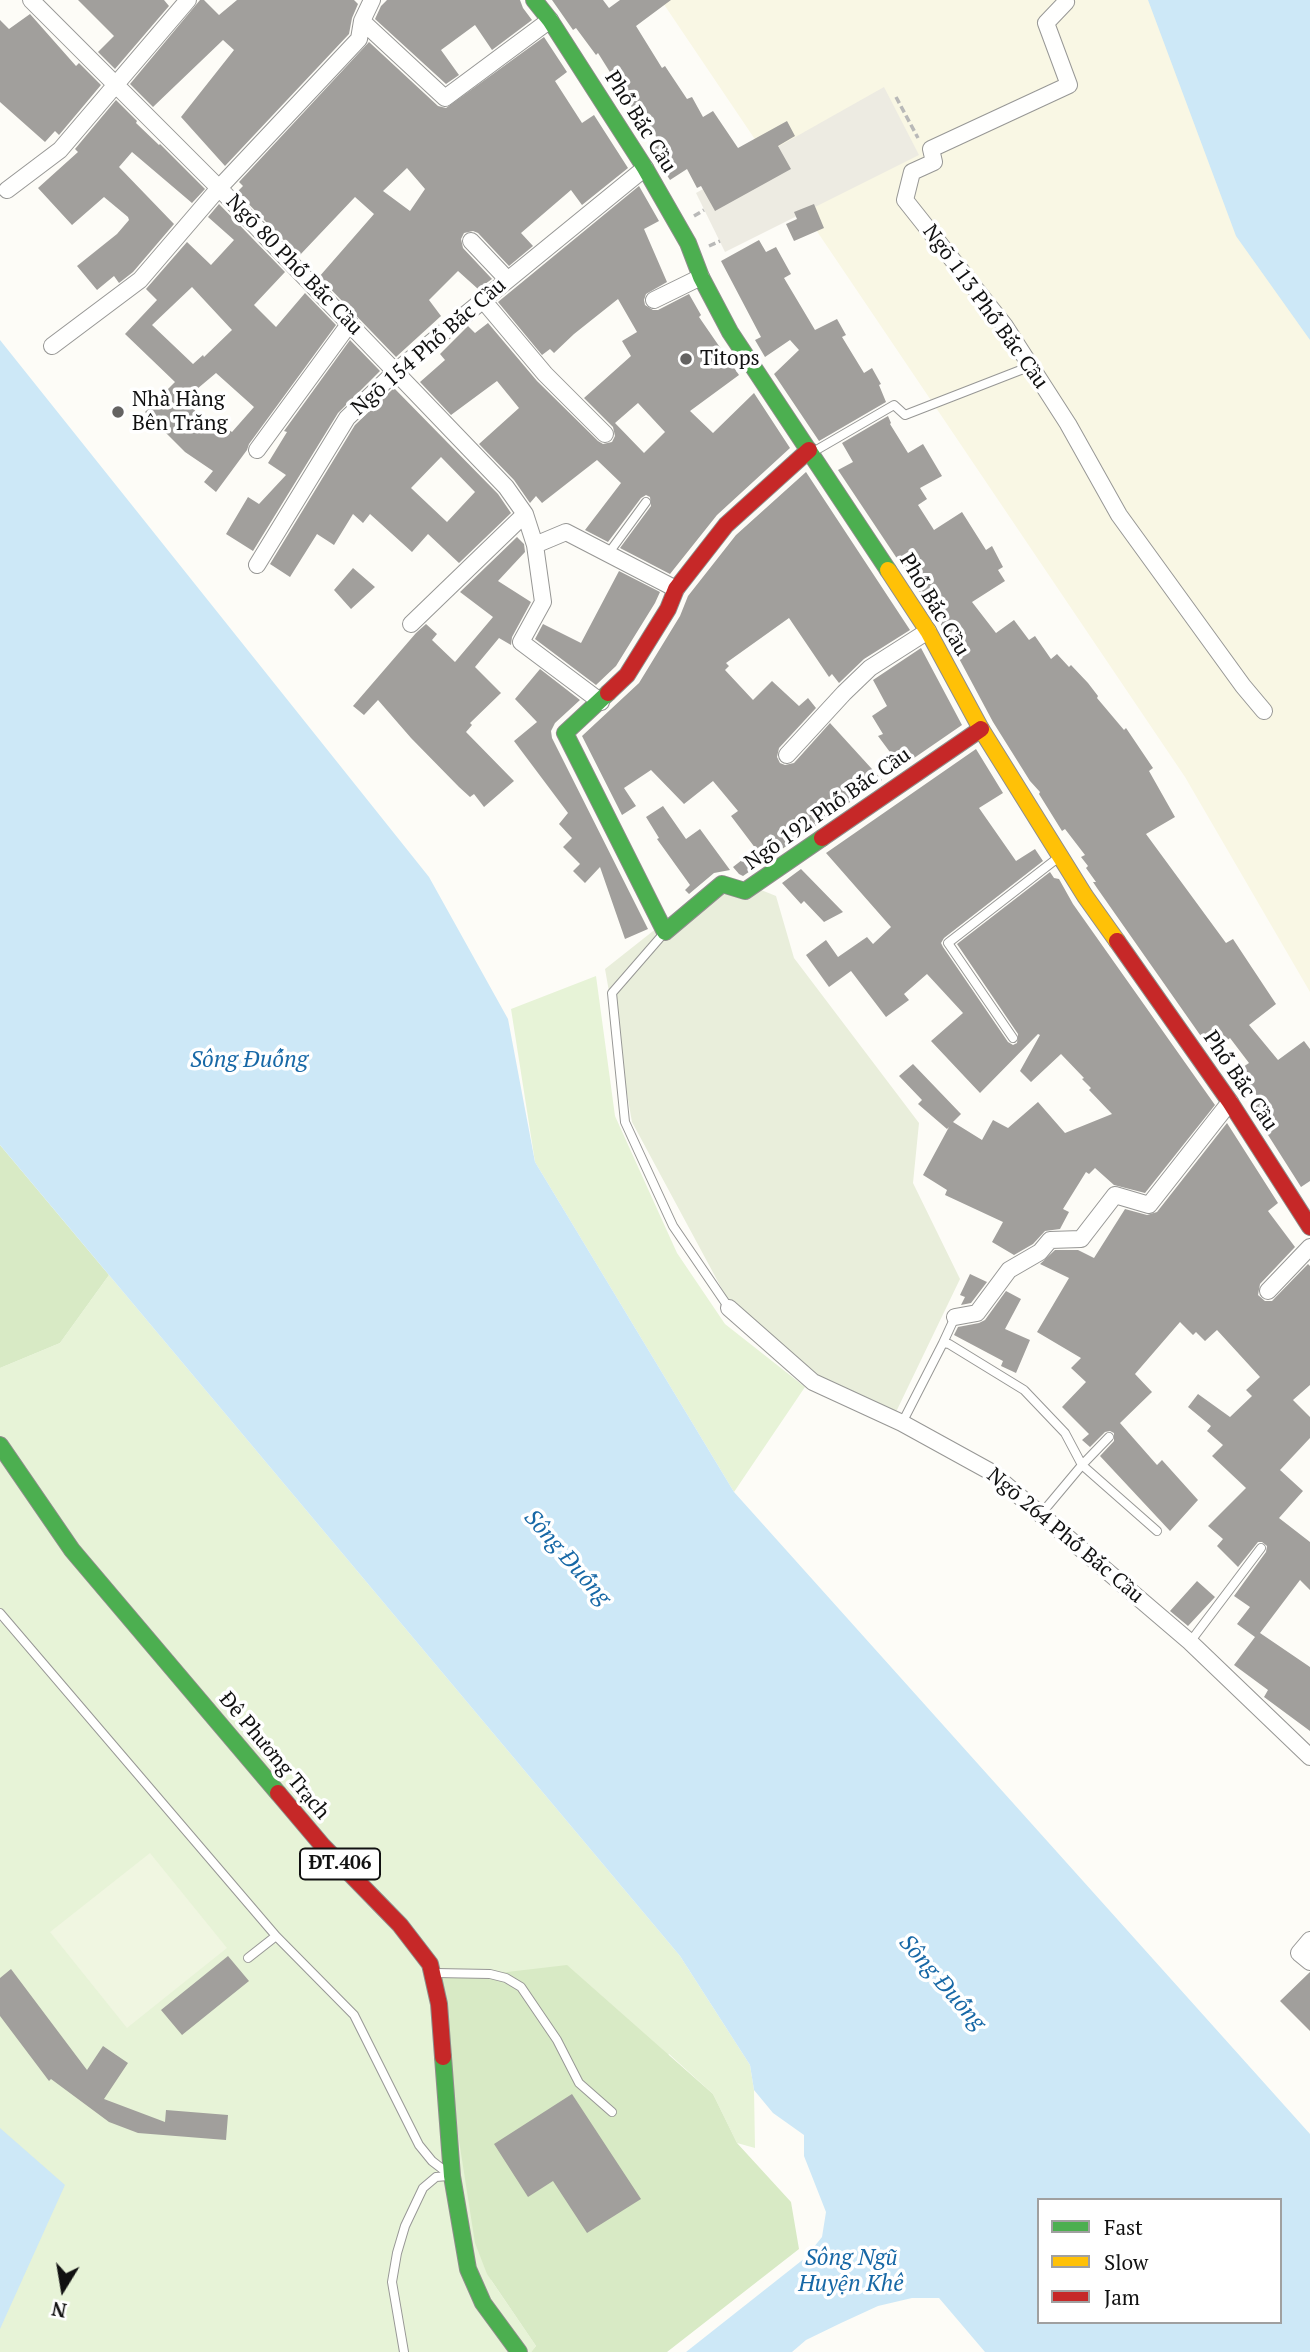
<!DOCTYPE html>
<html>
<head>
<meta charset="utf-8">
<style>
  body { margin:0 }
  #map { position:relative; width:1310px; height:2352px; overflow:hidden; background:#fdfcf7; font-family:"PT Serif",serif }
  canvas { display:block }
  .legend { position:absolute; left:1037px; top:2198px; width:245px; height:126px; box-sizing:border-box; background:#fff; border:2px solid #a0a0a0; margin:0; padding:9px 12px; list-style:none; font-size:21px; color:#111 }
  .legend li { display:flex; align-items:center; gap:14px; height:35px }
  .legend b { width:35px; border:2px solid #a0a0a0 }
  .north { position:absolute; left:28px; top:2254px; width:70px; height:70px; -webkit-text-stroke:5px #fff; paint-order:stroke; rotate:191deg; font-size:19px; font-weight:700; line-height:28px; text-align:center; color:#111 }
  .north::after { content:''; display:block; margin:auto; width:24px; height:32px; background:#111; clip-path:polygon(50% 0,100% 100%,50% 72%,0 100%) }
</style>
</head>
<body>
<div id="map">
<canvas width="1310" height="2352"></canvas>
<ul class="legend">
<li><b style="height:9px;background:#4caf50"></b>Fast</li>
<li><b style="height:9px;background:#ffc107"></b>Slow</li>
<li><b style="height:9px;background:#c62828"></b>Jam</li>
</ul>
<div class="north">N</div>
</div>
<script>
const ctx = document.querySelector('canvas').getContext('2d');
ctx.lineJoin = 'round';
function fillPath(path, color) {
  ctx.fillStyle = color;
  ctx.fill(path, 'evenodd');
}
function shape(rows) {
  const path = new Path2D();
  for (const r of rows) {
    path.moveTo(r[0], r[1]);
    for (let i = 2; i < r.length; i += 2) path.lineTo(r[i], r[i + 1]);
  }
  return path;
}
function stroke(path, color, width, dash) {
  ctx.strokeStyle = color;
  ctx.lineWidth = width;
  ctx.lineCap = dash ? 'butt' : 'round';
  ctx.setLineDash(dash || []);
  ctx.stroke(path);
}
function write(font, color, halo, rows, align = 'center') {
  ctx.font = font + ' "PT Serif",serif';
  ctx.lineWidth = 7;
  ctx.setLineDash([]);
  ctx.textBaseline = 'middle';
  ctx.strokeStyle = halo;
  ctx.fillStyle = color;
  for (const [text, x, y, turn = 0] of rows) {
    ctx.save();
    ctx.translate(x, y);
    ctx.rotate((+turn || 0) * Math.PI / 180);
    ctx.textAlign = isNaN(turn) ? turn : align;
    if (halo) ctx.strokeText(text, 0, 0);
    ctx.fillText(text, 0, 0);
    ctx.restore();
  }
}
fillPath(shape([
  [661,0,1230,0,1310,184,1310,992,1185,777]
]), '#f9f7e4');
fillPath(shape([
  [596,976,615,1116,677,1253,725,1324,805,1387,734,1492,535,1162,511,1009],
  [109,1275,680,1956,750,2065,754,2090,755,2148,737,2143,713,2094,669,2054,491,2280,536,2346,531,2352,0,2352,0,1623,3,1617,0,1613,0,1368,60,1343]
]), '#e7f3d7');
fillPath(shape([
  [0,1145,109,1275,60,1343,0,1368],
  [567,1965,713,2094,737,2143,791,2202,799,2249,667,2352,531,2352,536,2346,487,2274,475,2243,433,1974,490,1974]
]), '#d8eac5');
fillPath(shape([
  [724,875,776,896,794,958,919,1123,913,1183,960,1279,896,1412,819,1379,730,1304,632,1122,605,969]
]), '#e9eedb');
fillPath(shape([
  [150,1853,227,1948,127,2028,50,1932]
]), '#f0f6e1');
fillPath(shape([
  [884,87,919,155,725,252,696,193]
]), '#edebe2');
fillPath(shape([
  [1148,0,1310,0,1310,340,1236,236],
  [0,340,429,877,508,1019,535,1162,734,1492,1310,2134,1310,2352,985,2352,939,2298,912,2298,878,2306,841,2323,806,2340,792,2352,686,2352,805,2258,822,2237,826,2212,804,2156,804,2135,773,2113,754,2090,750,2065,680,1956,0,1145],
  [1039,2200,1280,2200,1280,2322,1039,2322],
  [0,2128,65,2185,0,2329]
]), '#cde8f7');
fillPath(shape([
  [78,0,164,0,169,6,115,69,98,52,114,36],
  [200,0,204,0,219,15,237,0,354,0,358,4,352,18,349,34,225,166,181,117,234,50,223,40,153,107,130,84],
  [387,0,520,0,523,8,532,20,492,50,475,25,441,50,459,75,446,84,375,19,381,6],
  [552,0,603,0,609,8,620,0,671,0,636,26,662,68,665,66,687,99,692,97,703,117,713,111,738,148,787,121,795,136,778,146,791,169,715,211,701,186,697,188,687,169,670,180,650,149,660,143,642,114,638,117,598,53,596,55,576,28,573,30],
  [30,14,76,66,79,63,101,85,59,135,55,131,45,142,0,102,0,20,9,29],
  [544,37,567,72,555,81,582,123,594,115,628,168,582,205,571,190,521,233,533,246,509,266,478,233,473,231,464,233,461,239,463,248,492,279,478,289,458,271,429,300,441,316,396,357,319,277,374,214,355,197,299,256,237,192,243,186,239,182,369,42,438,106,446,108],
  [407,168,425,189,410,211,383,191],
  [116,100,137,121,136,123,159,145,160,144,205,189,192,203,132,152,119,167,174,224,133,272,119,283,114,276,97,290,77,266,117,234,129,220,128,217,104,197,72,225,38,188,78,152,75,149],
  [639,186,659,221,644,229,667,282,646,294,644,300,645,305,653,310,658,310,689,294,701,315,699,317,739,375,690,411,713,433,754,393,790,448,717,515,670,574,620,548,651,506,650,497,646,495,641,498,608,542,585,530,621,483,597,460,542,503,536,496,530,503,514,480,479,444,519,408,497,381,451,415,420,382,445,360,440,354,468,326,475,333,488,323,537,381,598,441,603,444,612,442,615,436,613,427,584,398,631,356,622,341,637,332,618,299,574,334,554,353,550,349,542,355,498,302],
  [638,403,665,432,644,453,615,423],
  [219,204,285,272,254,305,276,327,305,293,336,325,249,444,247,450,216,492,204,482,213,471,185,452,145,412,175,382,125,334,157,300,146,289,187,242,211,265,234,240,208,217],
  [192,287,232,330,204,357,203,355,193,364,152,325],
  [216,373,254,407,232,432,219,423,214,429,184,400],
  [814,204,824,228,794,241,786,224,797,219,794,212],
  [759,240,766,252,776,247,791,274,784,278,815,330,837,319,846,335,842,337,864,373,872,368,881,384,879,385,886,402,819,441,774,374,799,350,790,340,765,357,755,340,761,337,721,261],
  [350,340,380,371,338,413,253,551,226,534,248,497,259,504,286,475,268,463,287,432,284,431],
  [394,388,498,494,511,513,459,563,428,534,412,552,370,514,363,523,353,514,334,545,317,534,290,577,270,564,355,425],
  [441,457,475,492,447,522,411,488],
  [888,416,891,423,890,424,908,453,923,444,942,476,920,488,927,499,918,505,934,530,962,512,986,550,992,546,1003,567,998,570,1005,581,972,602,996,633,1014,620,1029,640,1035,636,1051,659,1057,654,1069,667,1071,665,1088,683,1098,696,1097,698,1124,730,1126,728,1153,768,1149,771,1175,817,1146,834,1226,943,1233,939,1276,1004,1249,1025,1278,1060,1304,1041,1310,1049,1310,1181,1301,1187,1249,1105,1259,1098,1237,1071,1249,1063,1230,1038,1212,1052,1097,888,1093,882,1096,882,1086,868,1088,866,1081,857,1085,855,1065,829,1062,831,1039,794,1040,792,1030,781,993,722,940,623,838,470,853,462,842,443],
  [806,472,910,630,864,659,839,683,832,674,829,677,789,618,726,663,729,666,725,670,753,700,772,681,799,706,808,698,816,708,779,748,777,757,780,763,785,765,794,763,830,723,882,780,743,876,739,874,733,867,756,849,731,816,738,811,713,781,684,804,651,770,624,788,636,806,622,815,582,736,639,683,680,616,688,596,736,535],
  [517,537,524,544,525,552,498,581,531,602,512,637,511,645,499,638,475,667,501,693,470,723,472,725,466,732,514,781,484,807,474,794,470,797,459,787,411,738,378,700,364,715,353,706,416,633,426,624,437,634,432,640,455,662,493,617,460,592],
  [353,568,375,587,351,609,334,590],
  [619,571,660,592,655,603,616,666,596,685,535,639,543,624,581,643],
  [921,648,962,725,901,767,878,736,883,734,872,716,887,706,873,680],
  [540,669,580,700,555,723,551,731,552,738,648,929,625,939,600,867,585,883,573,871,580,864,563,847,572,838,559,824,568,813,514,741,537,722,515,699],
  [976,749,1003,793,979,808,1016,861,1035,849,1043,861,944,938,941,943,943,947,1008,1042,1013,1045,1017,1043,1018,1034,957,944,1050,872,1054,878,1059,879,1073,904,1215,1105,1145,1193,1114,1185,1095,1168,1089,1174,1086,1172,1063,1209,1069,1212,1060,1229,1045,1231,1033,1244,1014,1255,992,1242,1003,1222,945,1195,947,1190,923,1175,949,1127,947,1129,918,1104,922,1100,899,1076,913,1064,961,1114,953,1122,982,1140,993,1120,1008,1128,1038,1102,1065,1133,1112,1114,1089,1090,1091,1088,1082,1079,1084,1078,1061,1054,1031,1082,1020,1071,1040,1035,1038,1034,980,1093,931,1041,963,1013,927,974,904,994,909,1000,886,1017,851,971,829,987,806,955,826,940,838,957,867,937,873,944,891,927,826,853],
  [663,806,686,839,700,829,730,870,714,873,689,894,685,890,690,885,657,839,659,838,646,817],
  [801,869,843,912,824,922,804,901,801,904,782,883],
  [1227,1123,1278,1203,1268,1211,1295,1247,1260,1284,1258,1295,1265,1301,1272,1301,1308,1264,1310,1266,1310,1385,1293,1400,1310,1417,1310,1438,1280,1470,1303,1491,1279,1518,1310,1542,1310,1590,1300,1580,1260,1633,1310,1667,1310,1731,1264,1697,1268,1690,1234,1665,1255,1637,1237,1624,1250,1607,1234,1596,1266,1552,1267,1546,1262,1542,1258,1542,1238,1567,1217,1546,1223,1539,1208,1526,1246,1488,1212,1456,1223,1445,1207,1431,1211,1426,1188,1407,1198,1394,1230,1417,1252,1396,1246,1390,1260,1377,1217,1330,1205,1341,1196,1332,1193,1335,1180,1322,1135,1374,1152,1392,1120,1423,1157,1465,1162,1460,1198,1500,1170,1531,1100,1456,1114,1441,1114,1433,1110,1431,1105,1432,1090,1447,1082,1440,1089,1434,1062,1407,1086,1382,1071,1368,1081,1358,1037,1332,1069,1278,1040,1264,1055,1250,1078,1250,1094,1258,1125,1209,1147,1215,1157,1212],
  [970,1274,987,1282,971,1303,961,1305,965,1297,960,1295],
  [1006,1291,1021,1299,1005,1329,1030,1340,1016,1373,1001,1366,1003,1361,954,1335,958,1327,979,1323,985,1320],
  [1197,1581,1215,1597,1188,1626,1170,1611],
  [228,1956,249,1981,182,2035,161,2010],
  [11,1969,87,2070,103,2046,128,2063,104,2099,165,2122,166,2110,228,2115,226,2140,138,2133,109,2122,51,2079,49,2081,0,2016,0,1978],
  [1310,1972,1310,2031,1280,2001],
  [572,2094,641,2199,587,2233,553,2181,528,2197,494,2144]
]), '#a19f9c');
const lane = shape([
  [813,452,894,405,905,415,1031,366],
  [608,554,646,502],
  [665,932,612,993,625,1122,673,1226,729,1308],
  [1013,1038,948,943,1059,857],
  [943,1343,955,1317],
  [902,1423,943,1343,949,1344,1024,1390,1065,1433,1082,1465,1041,1514],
  [1109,1437,1082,1465,1157,1531],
  [0,1613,276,1936,354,2015,419,2145,432,2161,445,2171],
  [1190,1642,1261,1548],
  [248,1958,276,1936],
  [436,1973,490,1974,506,1978,521,1987,557,2040,579,2083,612,2112],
  [404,2352,392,2282,397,2253,405,2226,423,2188,436,2177,448,2176]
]);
const street = shape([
  [31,0,219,188,506,487,525,514,535,545,543,602,521,642,601,702],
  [1065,0,1066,2,1046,23,1069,85,931,149,934,162,912,172,905,200,1005,326,1068,424,1119,515,1243,686,1264,711],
  [362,21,445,98,550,20],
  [7,190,60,150,188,0],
  [471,241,507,279],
  [482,299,545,374,605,434],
  [654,300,701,277],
  [52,346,140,280,219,188,359,39,362,21,372,0],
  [257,450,350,323],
  [535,545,566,532,676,589],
  [257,565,347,418,395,372,645,168],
  [411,624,525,514],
  [787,755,844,693,870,668,928,631],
  [1268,1291,1310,1247],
  [729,1308,813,1382,902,1423,991,1472,1190,1642,1310,1757],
  [955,1317,977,1313,1009,1270,1040,1252,1050,1240,1081,1239,1115,1195,1149,1205,1230,1102],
  [1310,1940,1299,1953,1310,1962]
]);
const fast = shape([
  [534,0,550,20,645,168,688,243,701,277,730,332,888,570],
  [608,693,565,733,665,932,722,884,745,891,822,838],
  [0,1445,72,1550,278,1793],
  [443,2057,452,2176,468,2269,483,2303,519,2352]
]);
const slow = shape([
  [888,570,928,631,981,729,1085,896,1117,941]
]);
const jam = shape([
  [608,693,627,675,668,609,676,589,726,525,809,450],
  [822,838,981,729],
  [1117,941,1230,1102,1310,1227],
  [278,1793,322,1845,400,1925,430,1964,439,2004,443,2057]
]);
stroke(lane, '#979795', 10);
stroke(street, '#979795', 18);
stroke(fast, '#8e8d8b', 18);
stroke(slow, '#8e8d8b', 18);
stroke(jam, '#8e8d8b', 18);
stroke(shape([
  [896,97,918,138],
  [694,216,704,210],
  [709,246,720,241]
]), '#b9b9b8', 3.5, [7, 3.5]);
stroke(lane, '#fffffe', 8);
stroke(street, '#fffffe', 16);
stroke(fast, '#4caf50', 16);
stroke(slow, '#ffc107', 16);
stroke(jam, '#c62828', 16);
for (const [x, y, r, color] of [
  [686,359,7,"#646362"],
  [118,412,7,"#646362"]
]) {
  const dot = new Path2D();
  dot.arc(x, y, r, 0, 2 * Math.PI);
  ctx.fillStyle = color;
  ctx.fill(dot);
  stroke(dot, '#fff', 2.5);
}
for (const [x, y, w] of [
  [340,1864,80]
]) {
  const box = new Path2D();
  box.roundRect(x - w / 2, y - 15.5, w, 31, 5);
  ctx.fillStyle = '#fff';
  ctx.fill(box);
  stroke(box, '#111', 2);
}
write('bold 19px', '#111', null, [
  ["ĐT.406",340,1864]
]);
write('21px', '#111', '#fff', [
  ["Phố Bắc Cầu",640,122,58],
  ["Ngõ 80 Phố Bắc Cầu",294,265,46],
  ["Ngõ 113 Phố Bắc Cầu",985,307,54],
  ["Ngõ 154 Phố Bắc Cầu",429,347,-41],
  ["Phố Bắc Cầu",934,605,59],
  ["Ngõ 192 Phố Bắc Cầu",828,809,-35],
  ["Phố Bắc Cầu",1240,1081,56],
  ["Ngõ 264 Phố Bắc Cầu",1065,1536,40],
  ["Đê Phương Trạch",274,1756,50]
]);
write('21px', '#111', '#fff', [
  ["Titops",700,359],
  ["Nhà Hàng",132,400],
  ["Bên Trăng",132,424]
], 'left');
write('italic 23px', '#1768a6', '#fff', [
  ["Sông Đuống",249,1060],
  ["Sông Đuống",567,1558,49],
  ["Sông Đuống",942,1983,49],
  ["Sông Ngũ",851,2258],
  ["Huyện Khê",851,2284]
]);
</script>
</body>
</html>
